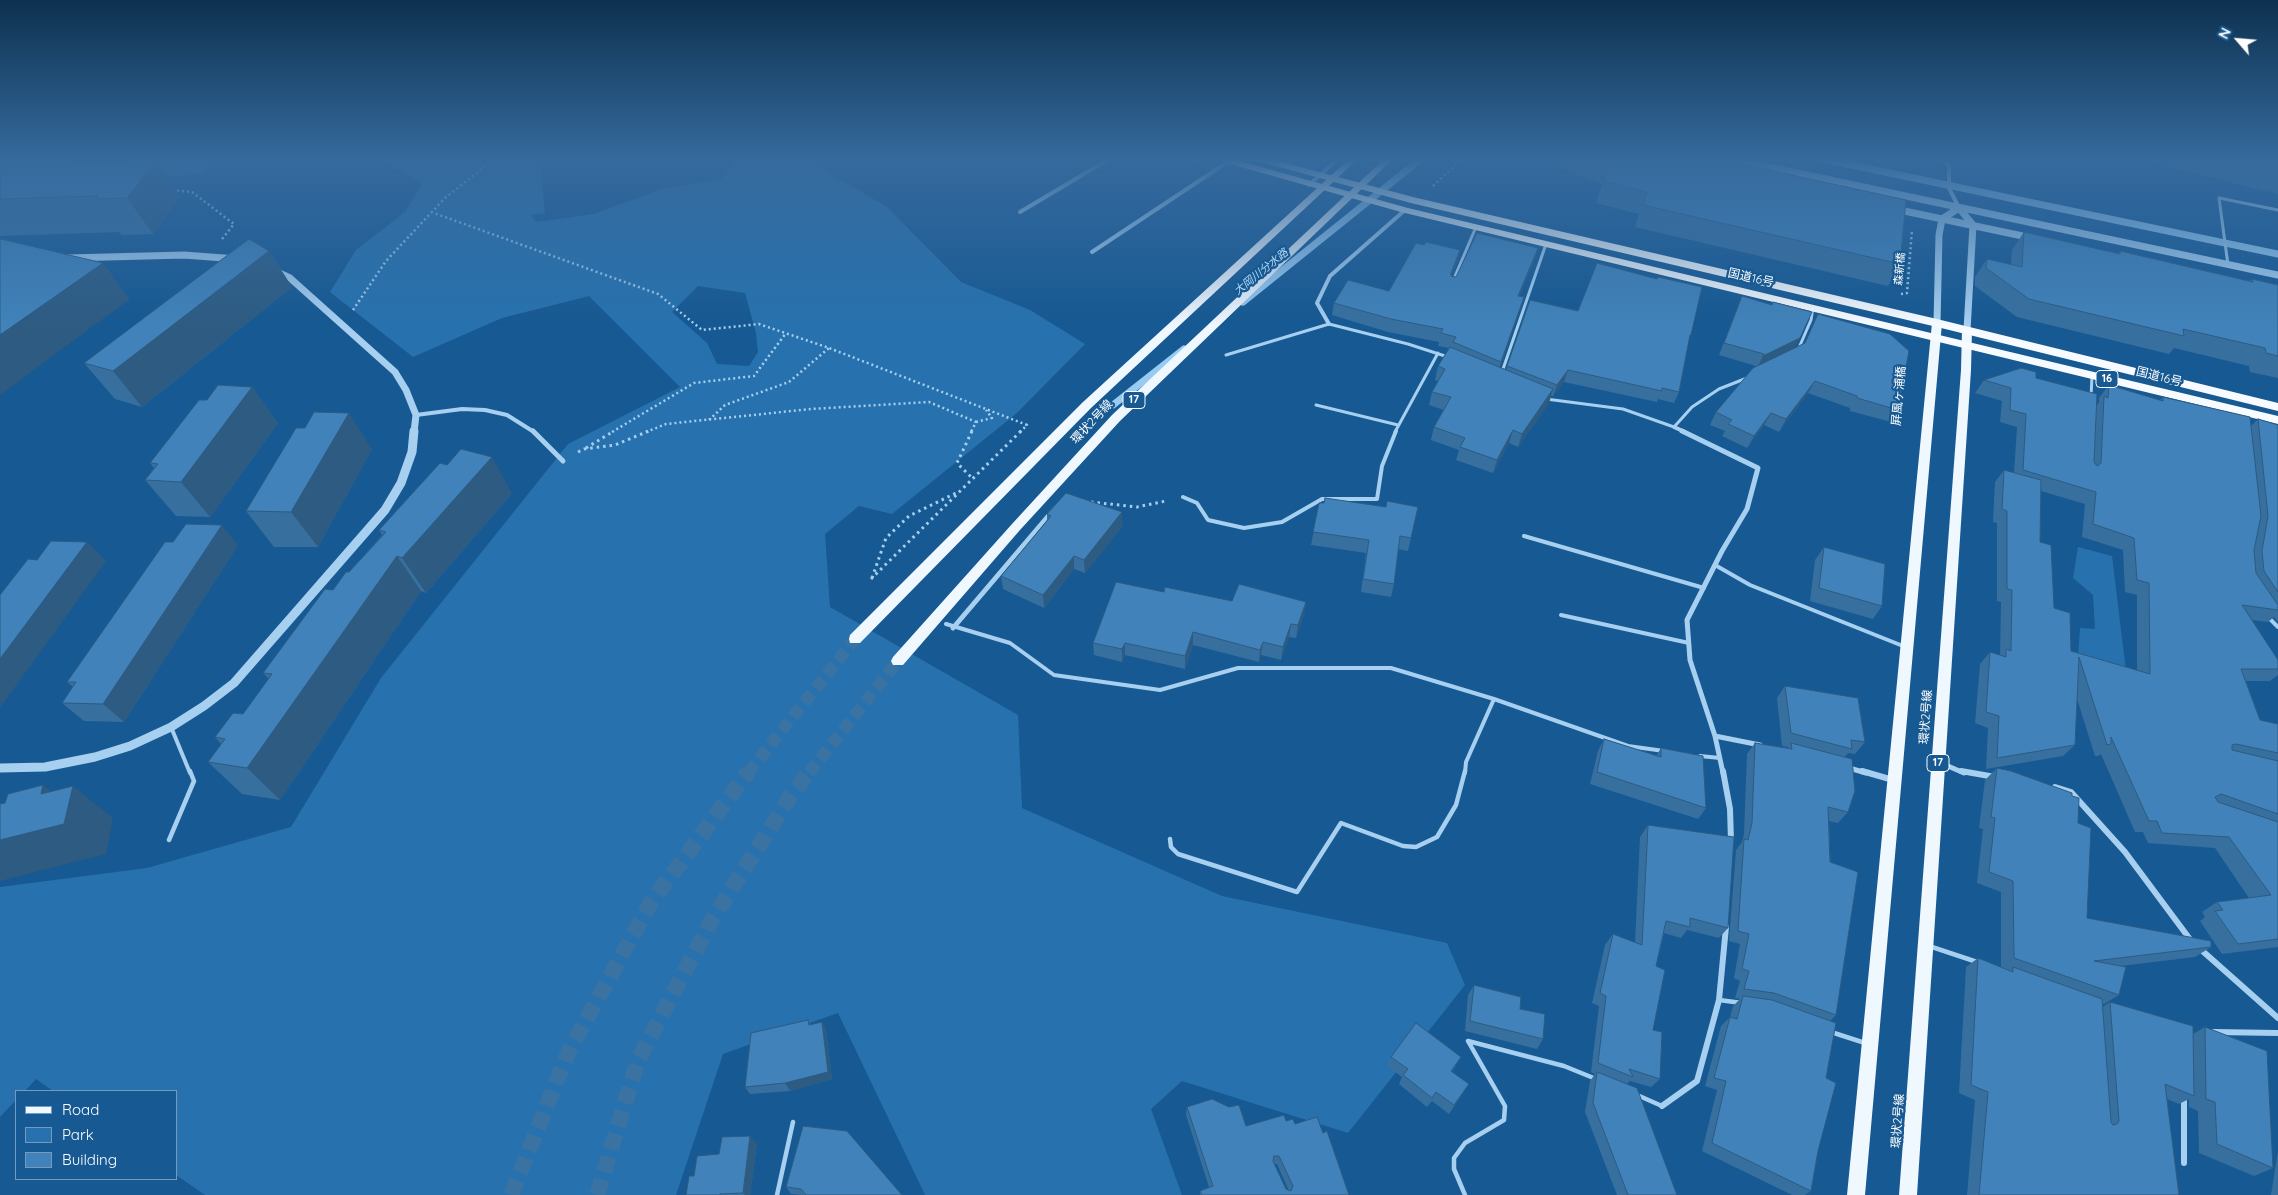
<!DOCTYPE html>
<html>
<head>
<meta charset="utf-8">
<style>
  body { margin:0 }
  #map { position:relative; width:2278px; height:1195px; overflow:hidden; background:#175992; font-family:Quicksand,sans-serif }
  canvas { display:block }
  .legend { position:absolute; left:15px; top:1090px; width:162px; height:90px; box-sizing:border-box; background:#175992; border:1px solid #749bbe; margin:0; padding:6px 9px; list-style:none; font-size:15px; color:#fff }
  .legend li { display:flex; align-items:center; gap:10px; height:25px }
  .legend b { width:25px; border:1px solid #749bbe }
  .north { position:absolute; left:2213px; top:15px; width:50px; height:50px; -webkit-text-stroke:4px #175992; paint-order:stroke; rotate:297deg; font-size:14px; font-weight:700; line-height:20px; text-align:center; color:#fff }
  .north::after { content:''; display:block; margin:auto; width:18px; height:22px; background:#fff; clip-path:polygon(50% 0,100% 100%,50% 72%,0 100%) }
</style>
</head>
<body>
<div id="map">
<canvas width="2278" height="1195"></canvas>
<ul class="legend">
<li><b style="height:6px;background:#eff7ff"></b>Road</li>
<li><b style="height:14px;background:#2772ae"></b>Park</li>
<li><b style="height:14px;background:#4082b9"></b>Building</li>
</ul>
<div class="north">N</div>
</div>
<script>
const ctx = document.querySelector('canvas').getContext('2d');
ctx.lineJoin = 'round';
function fillPath(path, color) {
  ctx.fillStyle = color;
  ctx.fill(path, 'evenodd');
}
function shape(rows) {
  const path = new Path2D();
  for (const r of rows) {
    path.moveTo(r[0], r[1]);
    for (let i = 2; i < r.length; i += 2) path.lineTo(r[i], r[i + 1]);
  }
  return path;
}
function stroke(path, color, width, dash) {
  ctx.strokeStyle = color;
  ctx.lineWidth = width;
  ctx.lineCap = dash ? 'butt' : 'round';
  ctx.setLineDash(dash || []);
  ctx.stroke(path);
}
function write(font, color, halo, rows, align = 'center') {
  ctx.font = font + ' Quicksand,"Noto Sans JP",sans-serif';
  ctx.lineWidth = 4.5;
  ctx.setLineDash([]);
  ctx.textBaseline = 'middle';
  ctx.strokeStyle = halo;
  ctx.fillStyle = color;
  for (const [text, x, y, turn = 0] of rows) {
    ctx.save();
    ctx.translate(x, y);
    ctx.rotate((+turn || 0) * Math.PI / 180);
    ctx.textAlign = isNaN(turn) ? turn : align;
    if (halo) ctx.strokeText(text, 0, 0);
    ctx.fillText(text, 0, 0);
    ctx.restore();
  }
}
fillPath(shape([
  [0,158,222,158,203,174,0,185],
  [378,158,516,158,515,162,540,160,545,213,531,215,536,222,594,214,662,189,722,178,739,158,807,158,812,163,887,207,961,282,1030,310,1085,344,1017,413,892,514,859,506,825,534,830,607,1018,715,1022,808,1222,896,1447,943,1465,985,1348,1133,1182,1081,1151,1109,1182,1195,925,1195,838,1013,723,1054,676,1195,205,1195,176,1175,176,1091,53,1091,36,1079,25,1091,16,1091,16,1100,0,1117,0,887,147,868,291,827,381,678,568,444,680,387,589,296,502,318,413,357,330,292,356,250,405,212,422,184],
  [698,286,745,293,756,333,758,352,749,366,717,364,707,343,672,312],
  [2078,547,2112,556,2126,671,2078,657,2080,628,2095,629,2093,595,2073,578]
]), '#2772ae');
stroke(shape([
  [1818,158,2278,254],
  [1243,302,1422,158],
  [1113,405,1184,349]
]), '#98cbf2', 7);
stroke(shape([
  [748,773,855,639],
  [809,773,898,661]
]), '#3a72a2', 12, [12, 6]);
stroke(shape([
  [511,1195,568,1053,650,904,749,771],
  [597,1195,638,1060,712,920,790,797,810,771]
]), '#3a72a2', 16, [16, 8]);
stroke(shape([
  [1183,158,1196,162],
  [1433,186,1463,158],
  [172,190,192,192,234,224,222,239],
  [431,212,658,294,702,330,759,324,829,348,1027,425,1020,432],
  [1901,294,1907,293,1912,230],
  [353,310,386,261,445,198,494,159,505,158],
  [709,420,725,405,789,382,829,348],
  [976,422,992,418,986,410],
  [612,432,694,383,754,376,786,333],
  [646,432,666,424,811,409,929,402,976,422,971,432]
]), '#a6cff0', 2.5, [2, 3]);
stroke(shape([
  [972,431,957,463,972,478],
  [586,448,614,431],
  [578,452,584,449,615,445,649,431],
  [1091,502,1137,507,1166,501],
  [872,578,886,538,909,516,956,493],
  [871,579,1021,431]
]), '#a6cff0', 3, [2.5, 4]);
stroke(shape([
  [2228,265,2219,198,2278,210],
  [1453,281,1476,227],
  [1798,350,1811,320,1813,307],
  [1226,355,1329,324,1408,344,1448,357],
  [1502,372,1546,244],
  [2091,398,2092,375],
  [1546,399,1623,409,1674,427,1692,407,1719,389,1747,378],
  [1316,405,1398,425],
  [1395,432,1438,353]
]), '#a6cff0', 3);
stroke(shape([
  [1183,497,1197,503,1208,520,1244,528,1282,522,1322,499,1377,499,1382,466,1396,431],
  [1524,536,1704,588],
  [1715,565,1750,585,1903,646],
  [1561,615,1689,643],
  [2267,616,2278,627],
  [946,624,1010,643,1054,675,1160,690,1238,668,1391,668,1494,699,1628,746,1664,751],
  [171,727,190,773],
  [1700,756,1720,758],
  [1465,773,1466,762,1494,699]
]), '#a6cff0', 4);
stroke(shape([
  [1170,839,1171,847,1178,854,1297,892,1341,823,1403,846,1416,847,1437,837,1456,805,1465,771],
  [169,840,194,781,190,771],
  [1929,946,1977,962],
  [1719,1000,1742,1003],
  [1831,1032,1865,1043],
  [1637,1095,1662,1106],
  [777,1195,793,1122],
  [1465,1195,1454,1169,1454,1158,1465,1143,1504,1120,1505,1106,1468,1041,1564,1066,1596,1079]
]), '#a6cff0', 4.5);
stroke(shape([
  [1940,158,1949,165,1949,188,1959,208],
  [1309,185,1339,158],
  [1020,212,1111,158],
  [1092,252,1229,161],
  [1329,324,1317,303,1330,276,1405,210],
  [416,415,462,409,485,410,507,415,534,432],
  [1674,427,1685,432]
]), '#a6cff0', 4);
stroke(shape([
  [533,431,563,461],
  [1682,431,1758,468,1747,509,1722,551,1687,620,1690,660,1715,736,1723,773],
  [953,628,1050,514],
  [1715,736,1760,745],
  [1941,763,1964,773],
  [1846,767,1866,773]
]), '#a6cff0', 5);
stroke(shape([
  [1723,771,1730,809,1731,841],
  [1862,771,1893,780],
  [1961,771,1995,777],
  [2055,787,2071,792,2125,852,2192,942],
  [2198,947,2278,1018],
  [2214,1032,2278,1033],
  [2184,1095,2184,1163],
  [1662,1106,1697,1081,1719,1000,1726,927]
]), '#a6cff0', 6);
stroke(shape([
  [1727,158,2278,275],
  [1959,208,1973,225,1967,330],
  [1895,209,2032,238],
  [68,258,184,255,237,259],
  [275,271,290,278,395,372,406,390,416,415,414,432],
  [1937,323,1939,235,1942,219,1959,208]
]), '#a6cff0', 7);
stroke(shape([
  [0,768,45,767,95,757,130,746,171,727,204,706,234,683,385,510,401,483,412,452,414,431]
]), '#a6cff0', 9);
fillPath(shape([
  [1350,158,1359,158,1091,408,860,643,850,643,849,639,850,635,1083,402,1350,158],
  [1385,158,1394,158,1120,421,1020,530,903,665,893,665,891,661,893,657,1012,524,1112,415,1385,158],
  [1937,320,1942,323,1865,1195,1847,1195,1932,323,1937,320],
  [1967,327,1972,330,1971,370,1917,1195,1899,1195,1961,370,1962,330,1967,327]
]), '#eff7ff');
fillPath(shape([
  [1214,158,1229,158,1408,208,2278,416,2278,424,1401,212,1216,160,1214,158],
  [1252,158,1267,158,1413,197,1937,319,2278,403,2278,411,1937,327,1411,203,1254,160,1252,158]
]), '#f7fbff');
fillPath(shape([
  [78,158,82,163,180,196,153,234,122,235,119,232,0,236,0,159],
  [1536,158,1653,158,1669,161,1671,158,1900,264,1888,286,1635,227,1639,214,1596,203,1602,184],
  [2120,158,2128,158,2127,160],
  [2143,158,2278,158,2278,194,2143,161],
  [2024,232,2118,254,2120,251,2250,281,2252,279,2278,285,2278,378,2250,372,2249,366,2174,348,2169,354,2017,317,1975,286,1975,277,1987,259,2011,265,2012,250],
  [1424,245,1460,250,1457,263,1451,276,1456,277,1538,248,1534,260,1519,296,1524,297,1500,368,1506,370,1530,300,1691,335,1688,342,1679,392,1674,403,1658,399,1657,402,1564,382,1553,396,1551,396,1549,403,1518,447,1509,443,1493,473,1456,460,1459,450,1431,440,1434,427,1444,410,1429,405,1432,392,1438,381,1435,380,1438,366,1449,348,1438,346,1439,342,1388,332,1332,315,1334,303,1389,291],
  [269,251,292,287,142,407,115,399,84,363],
  [1742,296,1796,348,1804,344,1818,314,1898,410,1891,422,1850,411,1850,408,1808,393,1779,432,1764,425,1747,448,1722,436,1725,431,1710,425,1716,412,1756,366,1719,355],
  [2036,378,2096,406,2099,402,2099,398,2109,385,2160,400,2163,397,2251,426,2258,419,2278,425,2278,622,2274,617,2268,622,2252,620,2278,660,2278,675,2270,681,2246,681,2260,720,2278,724,2278,947,2222,954,2200,921,2205,917,2202,912,2217,902,2249,898,2215,848,2148,843,2143,832,2135,832,2101,754,2098,756,2095,756,2077,699,2075,745,2063,756,1986,769,1988,728,1975,723,1980,664,1990,652,2000,655,2001,602,1997,601,1997,523,1993,522,1995,482,2004,470,2014,473,2017,427,2000,422,2002,401,1975,393,1984,380],
  [2041,491,2085,504,2082,537,2123,550,2125,592,2137,595,2137,670,2071,651,2054,608,2040,542],
  [252,387,278,423,210,517,176,516,145,480,154,468,150,463,207,400],
  [372,449,318,547,274,547,246,511],
  [512,493,426,593,421,591,280,800,242,794,208,762,221,744,215,737,243,714,269,679,263,673,333,590,382,535,379,530],
  [1319,503,1411,538,1408,551,1398,549,1394,584,1391,597,1361,592,1366,553,1311,545],
  [1047,514,1123,525,1085,573,1074,569,1044,608,1003,589,1001,576,1047,520],
  [173,542,238,545,124,722,84,721,62,703,73,687,67,682],
  [1824,547,1882,606,1873,619,1810,601,1815,560],
  [1164,592,1232,601,1306,602,1304,615,1296,638,1289,637,1281,660,1261,655,1259,662,1193,645,1185,669,1125,655,1122,662,1094,655,1093,643],
  [1785,686,1865,742,1855,754,1848,753,1845,757,1848,812,1838,823,1829,821,1836,1015,1830,1021,1826,1078,1818,1151,1811,1191,1805,1195,1792,1195,1702,1151,1717,1090,1705,1086,1721,1026,1730,1017,1733,1006,1740,999,1735,998,1740,981,1734,978,1740,944,1729,941,1736,850,1742,842,1744,834,1747,754,1755,743,1788,748,1788,747,1782,746,1777,698],
  [1604,739,1656,756,1661,748,1706,808,1698,819,1590,784,1598,751],
  [1997,768,2072,796,2078,823,2087,918,2211,947,2195,957,2121,966,2119,995,2104,1004,2102,1004,2102,1007,2110,1002,2193,1034,2205,1027,2273,1168,2254,1176,2199,1153,2198,1111,2189,1107,2189,1099,2179,1104,2167,1099,2179,1195,1967,1195,1975,1100,1959,1093,1966,967,1978,958,2001,967,2001,892,1977,883,1983,829,1979,828,1985,780],
  [1648,825,1728,928,1719,938,1687,930,1681,938,1664,933,1656,966,1653,1030,1660,1079,1651,1087,1630,1081,1627,1084,1677,1195,1617,1195,1585,1112,1590,1081,1595,1074,1591,1072,1599,1006,1592,1003,1605,945,1613,934,1635,943,1640,837],
  [1474,985,1520,1009,1543,1039,1537,1049,1465,1031,1468,995],
  [808,1020,811,1025,822,1022,826,1030,832,1079,790,1091,750,1094,745,1087],
  [1391,1057,1461,1057,1452,1072,1463,1093,1449,1114,1432,1101,1427,1107,1399,1084,1402,1077,1387,1066],
  [1187,1107,1246,1126,1286,1121,1295,1124,1349,1195,1200,1195,1200,1191,1209,1187,1186,1115],
  [1274,1164,1277,1164,1289,1191,1286,1189],
  [757,1144,750,1195,686,1195,719,1154],
  [2278,1151,2278,1195,2271,1195],
  [786,1187,902,1195,804,1195,791,1194]
]), '#37709f');
fillPath(shape([
  [77,158,78,158,104,193,72,164],
  [156,161,180,196,153,234,127,198],
  [1538,248,1534,260,1515,308,1518,296],
  [1460,250,1457,263,1448,285,1451,273],
  [269,251,292,287,142,407,113,371],
  [103,263,130,299,0,395,0,335],
  [1524,297,1520,310,1498,375,1501,362],
  [1800,338,1794,350,1757,368,1763,356],
  [1568,370,1564,382,1553,396,1557,385],
  [1815,381,1808,393,1779,432,1786,419],
  [252,387,278,423,210,517,181,482],
  [1553,389,1549,403,1518,447,1522,434],
  [349,413,372,449,318,547,291,512],
  [1771,413,1764,425,1747,448,1754,436],
  [1513,430,1509,443,1493,473,1497,460],
  [492,457,512,493,426,593,402,558],
  [1122,512,1123,525,1085,573,1084,560],
  [222,525,238,545,124,722,103,704],
  [87,542,106,561,0,708,0,659],
  [397,556,421,591,280,800,247,768],
  [1074,556,1074,569,1044,608,1043,595],
  [1306,602,1304,615,1296,638,1298,625],
  [1291,624,1289,637,1281,660,1283,647],
  [1193,632,1193,645,1185,669,1185,656],
  [1263,642,1261,655,1259,662,1260,650],
  [1125,643,1125,655,1122,662,1122,649],
  [43,785,69,805,73,786,113,818,106,854,0,881,0,840,41,794],
  [822,1022,826,1030,832,1079,790,1091,785,1083],
  [750,1136,757,1144,750,1195,745,1195,743,1193]
]), '#2d5b82');
const building = shape([
  [52,158,77,158,72,164,156,161,127,198,95,199,98,196,0,199,0,159,52,158],
  [1596,158,1653,158,1670,162,1671,158,1714,158,1906,200,1900,264,1643,205,1647,192,1603,181,1609,163,1596,158],
  [2024,232,2120,254,2120,251,2253,282,2252,279,2278,285,2278,356,2266,353,2265,348,2183,329,2184,336,2029,299,1986,268,1987,259,2022,267,2024,232],
  [1477,233,1538,248,1518,296,1524,297,1501,362,1453,342,1456,337,1441,333,1443,329,1391,319,1334,303,1348,280,1389,291,1416,243,1424,245,1426,242,1460,250,1451,273,1451,276,1456,277,1477,233],
  [1,239,103,263,0,335,0,240,1,239],
  [249,239,269,251,113,371,84,363,249,239],
  [1597,263,1657,279,1658,277,1702,287,1691,335,1690,335,1679,392,1662,388,1662,391,1568,370,1557,385,1507,366,1530,300,1578,311,1597,263],
  [1742,296,1772,305,1773,302,1812,312,1800,338,1763,356,1764,354,1724,343,1742,296],
  [1818,314,1890,334,1909,351,1898,410,1857,398,1857,396,1815,381,1786,419,1771,413,1754,436,1728,424,1732,420,1716,412,1753,368,1805,343,1818,314],
  [1450,347,1553,389,1522,434,1513,430,1497,460,1460,447,1465,438,1434,427,1451,397,1432,392,1445,369,1438,366,1450,347],
  [2021,368,2036,372,2036,378,2097,394,2094,462,2097,466,2101,463,2104,396,2108,398,2109,385,2163,401,2163,397,2250,417,2261,516,2254,550,2256,573,2278,605,2278,610,2242,605,2278,660,2278,669,2241,669,2260,720,2278,724,2278,753,2236,744,2232,745,2232,750,2278,761,2278,814,2221,794,2215,797,2218,802,2278,822,2278,939,2238,944,2215,911,2223,910,2217,902,2271,895,2229,837,2162,833,2157,821,2149,821,2111,737,2111,744,2107,745,2079,657,2075,745,1997,758,1999,716,1986,712,1990,652,2006,657,2006,649,2011,651,2012,590,2007,589,2007,511,2002,509,2004,470,2041,480,2040,542,2051,545,2054,608,2070,613,2071,651,2150,674,2149,583,2137,580,2134,538,2093,524,2096,492,2023,470,2026,414,2010,410,2011,388,1984,380,2021,368],
  [218,385,252,387,181,482,145,480,158,464,150,463,199,400,207,400,218,385],
  [314,412,349,413,291,512,246,511,296,428,305,428,314,412],
  [2258,419,2278,425,2278,592,2264,571,2262,551,2268,516,2258,419],
  [461,449,492,457,402,558,397,556,247,768,208,762,225,739,215,737,233,713,243,714,272,674,263,673,325,589,333,590,346,572,349,572,386,532,379,530,440,463,447,465,461,449],
  [1066,493,1122,512,1084,560,1074,556,1043,595,1001,576,1051,516,1047,514,1066,493],
  [1325,498,1386,507,1387,501,1418,507,1411,538,1400,536,1394,584,1363,579,1369,540,1313,532,1319,503,1324,503,1325,498],
  [186,524,222,525,103,704,62,703,76,682,67,682,165,542,173,542,186,524],
  [51,541,87,542,0,659,0,595,28,559,37,560,51,541],
  [1824,547,1885,564,1882,606,1819,588,1824,547],
  [1116,582,1164,592,1165,587,1232,601,1239,584,1306,602,1298,625,1291,624,1283,647,1263,642,1260,650,1193,632,1185,656,1125,643,1122,649,1093,643,1116,582],
  [1785,686,1858,698,1865,742,1851,740,1852,749,1791,733,1785,686],
  [1604,739,1661,757,1661,748,1703,756,1706,808,1597,772,1604,739],
  [1755,743,1792,749,1791,743,1852,759,1855,791,1848,812,1828,807,1830,862,1858,872,1836,1015,1774,993,1744,989,1749,971,1742,969,1749,934,1738,931,1744,839,1748,840,1752,823,1755,743],
  [1997,768,2011,771,2072,793,2072,796,2079,798,2078,823,2091,828,2087,918,2211,941,2211,947,2094,961,2126,967,2119,995,2014,958,2013,881,1989,872,1995,818,1991,817,1997,768],
  [43,785,41,794,73,786,64,824,0,840,0,804,5,803,8,794,43,785],
  [1648,825,1734,837,1728,928,1690,918,1690,927,1666,921,1656,966,1665,970,1653,1030,1662,1032,1660,1079,1629,1069,1633,1077,1598,1063,1606,996,1600,993,1613,934,1642,945,1648,825],
  [1978,958,2013,972,2013,967,2102,999,2111,1122,2113,1125,2117,1124,2119,1121,2110,1002,2193,1026,2194,1096,2165,1084,2179,1195,1979,1195,1988,1092,1971,1085,1978,958],
  [1474,985,1521,997,1520,1009,1545,1014,1543,1039,1470,1021,1474,985],
  [1743,996,1772,1000,1836,1023,1826,1078,1836,1083,1818,1151,1811,1191,1712,1143,1726,1081,1714,1078,1730,1017,1737,1019,1743,996],
  [808,1020,809,1025,822,1022,828,1072,785,1083,745,1087,751,1033,808,1020],
  [1416,1023,1461,1057,1451,1071,1469,1084,1454,1105,1436,1092,1432,1098,1403,1075,1408,1069,1391,1057,1416,1023],
  [2205,1027,2267,1051,2273,1168,2217,1144,2215,1102,2206,1099,2205,1027],
  [1597,1072,1637,1088,1677,1195,1628,1195,1593,1103,1597,1072],
  [1212,1099,1229,1107,1239,1105,1246,1126,1284,1115,1286,1121,1293,1119,1295,1124,1317,1117,1323,1133,1327,1131,1349,1195,1202,1195,1200,1191,1213,1186,1187,1107,1212,1099],
  [1274,1156,1279,1156,1293,1186,1291,1191,1286,1189,1273,1161,1274,1156],
  [803,1126,847,1131,902,1195,806,1195,801,1189,786,1187,803,1126],
  [750,1136,743,1193,720,1194,720,1195,686,1195,689,1176,694,1176,697,1156,719,1154,722,1137,750,1136]
]);
fillPath(building, '#4082b9');
stroke(building, '#2d5b82', 1);
const sky = ctx.createLinearGradient(0, 0, 0, 325);
sky.addColorStop(0, '#0d3150');
sky.addColorStop(0.49, '#366a9d');
sky.addColorStop(1, '#366a9d00');
ctx.fillStyle = sky;
ctx.fillRect(0, 0, 2278, 325);
write('11px', '#fff', '#175992', [
  ["森新橋",1900,269,-85]
]);
write('italic 11px', '#b2d8f7', '#175992', [
  ["大岡川分水路",1261,272,-39]
]);
for (const [x, y, w] of [
  [2107,379,22],
  [1134,400,22],
  [1938,763,22]
]) {
  const box = new Path2D();
  box.roundRect(x - w / 2, y - 8.5, w, 17, 4);
  ctx.fillStyle = '#175992';
  ctx.fill(box);
  stroke(box, '#fff', 1);
}
write('bold 11px', '#fff', null, [
  ["16",2107,379],
  ["17",1134,400],
  ["17",1938,763]
]);
write('12px', '#fff', '#175992', [
  ["国道16号",1751,278,13],
  ["国道16号",2159,377,14],
  ["屛風ヶ浦橋",1899,396,-85],
  ["環状2号線",1092,422,-47],
  ["環状2号線",1926,717,-86],
  ["環状2号線",1898,1121,-86]
]);
</script>
</body>
</html>
